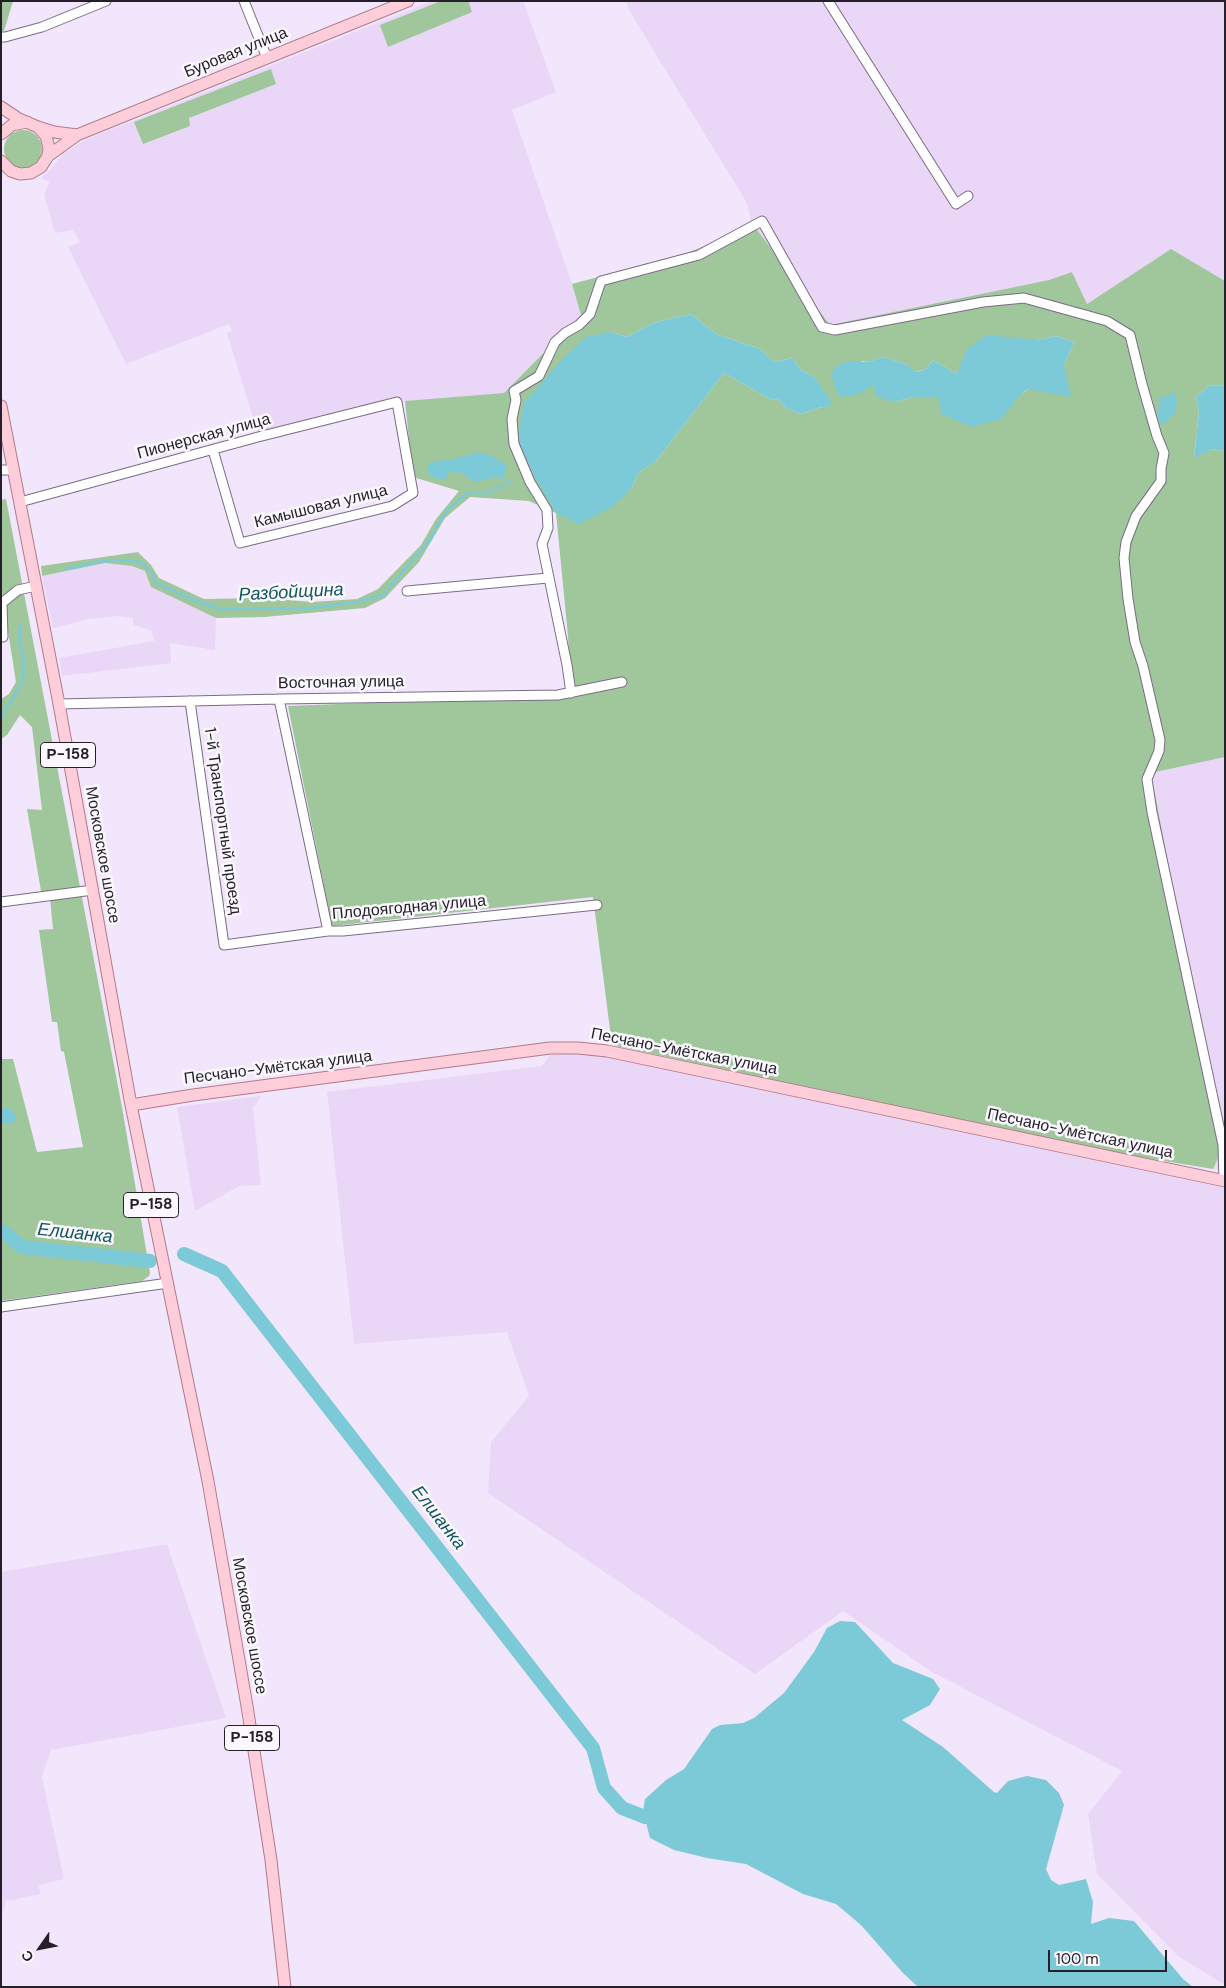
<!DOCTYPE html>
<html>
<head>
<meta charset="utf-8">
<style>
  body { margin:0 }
  #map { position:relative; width:1226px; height:1988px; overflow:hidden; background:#f2e6fc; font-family:"DM Sans",sans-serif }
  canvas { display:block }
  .frame { position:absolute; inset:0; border:2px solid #241f29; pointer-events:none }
  .north { position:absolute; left:15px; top:1923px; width:50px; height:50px; -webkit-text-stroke:4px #faf7fd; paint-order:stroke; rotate:237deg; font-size:14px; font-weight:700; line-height:20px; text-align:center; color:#241f29 }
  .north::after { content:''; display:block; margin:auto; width:18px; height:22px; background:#241f29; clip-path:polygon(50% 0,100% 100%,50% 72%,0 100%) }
  .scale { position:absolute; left:1048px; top:1950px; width:119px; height:22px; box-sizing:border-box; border:2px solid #241f29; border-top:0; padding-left:6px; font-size:15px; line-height:18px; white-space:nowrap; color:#241f29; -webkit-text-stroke:4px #faf7fd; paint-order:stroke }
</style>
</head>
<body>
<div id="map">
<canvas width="1226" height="1988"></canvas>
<div class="frame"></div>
<div class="north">С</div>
<div class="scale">100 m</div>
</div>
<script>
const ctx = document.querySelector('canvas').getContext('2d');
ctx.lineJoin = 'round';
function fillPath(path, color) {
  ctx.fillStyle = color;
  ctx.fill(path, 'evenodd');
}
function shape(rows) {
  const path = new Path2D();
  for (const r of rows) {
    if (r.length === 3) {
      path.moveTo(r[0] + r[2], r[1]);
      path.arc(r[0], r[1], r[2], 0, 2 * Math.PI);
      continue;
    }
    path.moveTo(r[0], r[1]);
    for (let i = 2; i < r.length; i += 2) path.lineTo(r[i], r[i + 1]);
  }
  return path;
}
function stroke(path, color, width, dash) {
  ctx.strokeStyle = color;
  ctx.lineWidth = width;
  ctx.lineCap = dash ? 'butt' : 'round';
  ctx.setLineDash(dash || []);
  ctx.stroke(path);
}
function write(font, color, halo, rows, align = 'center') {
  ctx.font = font + ' "DM Sans",sans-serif';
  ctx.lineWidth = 5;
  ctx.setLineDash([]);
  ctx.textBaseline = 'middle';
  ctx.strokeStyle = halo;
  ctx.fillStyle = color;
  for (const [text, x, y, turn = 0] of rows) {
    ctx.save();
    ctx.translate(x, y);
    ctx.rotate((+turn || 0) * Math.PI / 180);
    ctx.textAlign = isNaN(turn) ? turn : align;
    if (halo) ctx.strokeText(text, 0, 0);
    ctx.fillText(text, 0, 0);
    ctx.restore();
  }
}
fillPath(shape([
  [432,1,523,1,556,92,512,110,572,284,581,314,504,393,397,402,258,434,227,333,232,330,229,324,126,364,68,247,80,242,73,230,55,233,44,194,50,182,41,178,49,171,64,153,85,140],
  [626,1,1225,1,1225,281,1171,249,1087,304,1072,272,1049,280,830,325,751,222,747,203,644,35,629,10],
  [105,563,132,566,145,571,151,587,216,618,215,650,170,643,171,663,62,676,59,658,154,641,151,630,133,625,133,618,118,616,89,619,53,628,42,576],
  [1225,757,1225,1171,1213,1169,1225,1142,1181,930,1151,773],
  [578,1054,600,1055,668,1069,1225,1188,1225,1985,1178,1956,1097,1874,1088,1814,1122,1771,932,1672,843,1611,755,1674,488,1493,491,1442,529,1396,507,1332,354,1344,327,1092,542,1066,550,1055],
  [261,1096,253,1108,261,1185,239,1186,195,1211,177,1107],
  [167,1544,226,1718,51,1750,42,1777,64,1879,39,1885,40,1894,12,1900,6,1900,1,1920,1,1572]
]), '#ead7f8');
fillPath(shape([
  [1,1,13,1,4,31,1,31],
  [441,1,471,1,469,3,472,12,388,47,380,25],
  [271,69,276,84,189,118,190,126,143,144,134,122],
  [23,149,19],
  [751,222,830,325,1049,280,1072,272,1087,304,1171,249,1225,281,1225,385,1209,386,1196,397,1199,412,1194,457,1212,449,1225,451,1225,757,1151,773,1181,930,1225,1143,1213,1169,1085,1148,612,1045,593,897,332,926,288,706,571,695,568,636,556,513,529,501,470,497,445,518,419,562,385,598,365,608,264,617,216,618,151,587,145,571,132,566,105,563,42,576,41,566,138,552,151,565,159,578,204,599,264,598,312,602,357,599,378,589,421,545,436,519,459,491,413,477,405,401,504,393,581,315,572,284,687,253,714,242],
  [691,314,716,334,760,349,774,362,792,358,800,369,815,378,829,406,818,408,801,414,786,408,778,399,772,400,724,373,656,461,639,472,631,489,611,332,627,337,653,323],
  [1056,336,1074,342,1064,365,1021,394,914,397,894,402,874,383,861,361,868,362,883,357,908,365,915,372,926,369,933,360,957,374,962,364,1037,340],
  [6,499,122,1107,150,1273,149,1276,142,1281,1,1301,1,1059,13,1059,37,1152,83,1147,64,1052,61,1051,57,1022,52,1022,39,930,53,929,50,898,37,899,41,891,27,809,42,810,32,727,20,715,7,735,1,739,1,699,9,694,16,682,1,586,1,500]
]), '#9fc79b');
fillPath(shape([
  [691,314,716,334,760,349,774,362,792,358,800,369,815,378,831,401,830,406,818,408,801,414,786,408,778,399,772,400,724,373,656,461,639,472,631,489,612,507,579,524,556,513,532,472,518,439,524,403,560,362,586,337,611,332,627,337,653,323],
  [987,335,1037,340,1056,336,1074,342,1064,365,1071,397,1028,389,1021,394,1001,419,972,427,941,414,939,397,914,397,894,402,875,396,874,384,860,394,840,397,835,388,831,373,837,366,849,361,868,362,883,357,908,365,916,372,926,369,933,360,957,374,967,349],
  [1225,385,1225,451,1212,449,1194,458,1199,412,1196,397,1209,386],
  [1175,392,1177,404,1175,413,1163,425,1156,417,1160,403,1158,397,1165,397],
  [479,452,492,456,507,465,503,480,498,477,474,482,462,473,449,472,445,480,431,477,426,467,435,461,450,460],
  [4,1107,10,1109,15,1114,15,1120,12,1123,1,1123,1,1114],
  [840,1621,855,1622,893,1663,933,1679,940,1689,930,1705,902,1720,943,1747,994,1792,997,1793,1008,1781,1027,1776,1046,1780,1059,1793,1064,1805,1046,1869,1051,1880,1059,1885,1086,1879,1093,1902,1091,1924,1109,1918,1134,1921,1183,1979,1193,1987,918,1987,903,1973,861,1925,836,1904,803,1894,746,1864,707,1858,674,1850,650,1838,643,1811,645,1799,666,1780,684,1769,712,1729,720,1725,743,1723,754,1718,784,1693,814,1652,827,1628]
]), '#7ccad7');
stroke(shape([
  [67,569,104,561,127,560,140,562,150,570,156,583,201,603,221,609,312,608,357,602,383,595,429,541,448,509,468,493,488,493,511,481],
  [1,718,23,681,24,661,19,639,20,625]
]), '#7ccad7', 2.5);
stroke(shape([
  [1,1230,22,1247,150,1261],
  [184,1254,222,1271,593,1748,604,1788,622,1808,645,1817]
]), '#7ccad7', 14);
const minor = shape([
  [244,1,267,58],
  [828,1,956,204,968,196],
  [1,37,5,37,42,27,106,1],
  [1,470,14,470],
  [20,502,258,437,397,402,413,493,392,506,240,543,213,450],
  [407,591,548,578],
  [1,637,3,637,2,603,18,590,36,586],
  [571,693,567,665,542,544,548,528,547,510,530,482,514,444,512,419,516,400,514,391,539,376,555,342,565,333,579,325,590,314,601,281,699,255,762,221,822,327,835,330,983,302,1024,298,1107,321,1130,335,1142,384,1157,436,1164,453,1161,469,1161,481,1136,516,1126,542,1124,558,1128,599,1135,642,1143,666,1160,740,1159,751,1147,779,1152,812,1223,1145,1224,1181],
  [279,699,328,931],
  [190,701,224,945,328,931,343,931,597,905],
  [59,704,279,699,558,695,622,682],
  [1,902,93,890],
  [1,1307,168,1283]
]);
const major = shape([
  [1,107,19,119,38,127,54,132,77,135],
  [1,134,12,125,27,122],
  [48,156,77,135,408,1],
  [1,161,11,171,20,174,31,173,41,167,48,156,49,148,46,136,38,127],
  [1,406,59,704,131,1105,208,1481,247,1706,271,1860,285,1987],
  [131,1105,193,1095,550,1048,578,1048,607,1051,1225,1181]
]);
stroke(minor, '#7a6c84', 11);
stroke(major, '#b07b8a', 13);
stroke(minor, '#fff', 9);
stroke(major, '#fdced9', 11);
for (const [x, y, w] of [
  [68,755,55],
  [151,1205,55],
  [252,1738,55]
]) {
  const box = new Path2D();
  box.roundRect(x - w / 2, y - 12.5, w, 25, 4);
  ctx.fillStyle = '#faf7fd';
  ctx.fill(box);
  stroke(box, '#241f29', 1);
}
write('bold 15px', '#241f29', null, [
  ["Р-158",68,755],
  ["Р-158",151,1205],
  ["Р-158",252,1738]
]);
write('16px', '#241f29', '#faf7fd', [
  ["Буровая улица",236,53,-22],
  ["Пионерская улица",204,437,-15],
  ["Камышовая улица",321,507,-14],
  ["Восточная улица",341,683,-1],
  ["1-й Транспортный проезд",222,821,82],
  ["Московское шоссе",102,855,80],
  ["Плодоягодная улица",409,908,-5],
  ["Песчано-Умётская улица",684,1052,11],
  ["Песчано-Умётская улица",278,1068,-7],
  ["Песчано-Умётская улица",1080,1134,12],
  ["Московское шоссе",249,1626,80]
]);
write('italic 18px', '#11555f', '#faf7fd', [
  ["Разбойщина",291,593,-3],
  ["Елшанка",75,1234,6],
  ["Елшанка",438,1518,52]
]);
</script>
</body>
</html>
